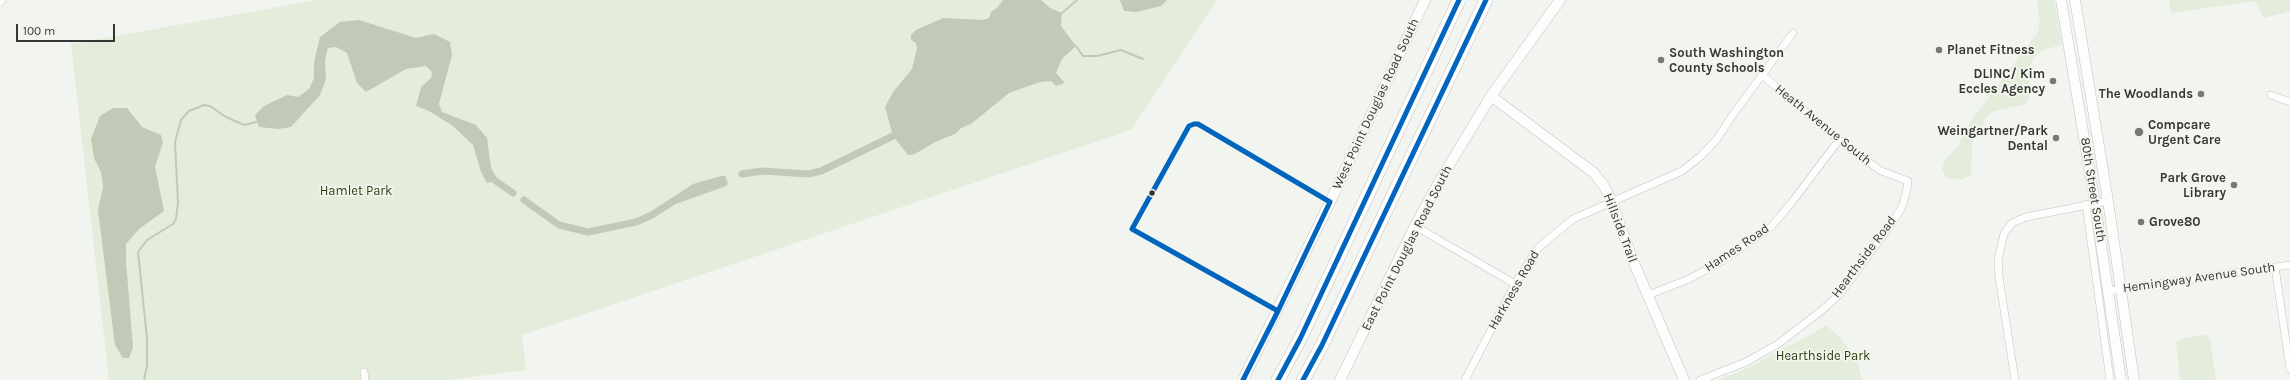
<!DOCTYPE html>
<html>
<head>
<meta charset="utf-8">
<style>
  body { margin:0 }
  #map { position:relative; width:2290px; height:380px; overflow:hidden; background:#f2f4ef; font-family:Karla,sans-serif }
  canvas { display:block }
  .scale { position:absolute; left:16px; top:24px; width:99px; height:18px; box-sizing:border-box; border:2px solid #363734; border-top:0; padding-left:5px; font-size:12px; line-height:14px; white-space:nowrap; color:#363734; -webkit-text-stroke:3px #f2f6ed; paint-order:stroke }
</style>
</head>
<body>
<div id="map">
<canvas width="2290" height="380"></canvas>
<div class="scale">100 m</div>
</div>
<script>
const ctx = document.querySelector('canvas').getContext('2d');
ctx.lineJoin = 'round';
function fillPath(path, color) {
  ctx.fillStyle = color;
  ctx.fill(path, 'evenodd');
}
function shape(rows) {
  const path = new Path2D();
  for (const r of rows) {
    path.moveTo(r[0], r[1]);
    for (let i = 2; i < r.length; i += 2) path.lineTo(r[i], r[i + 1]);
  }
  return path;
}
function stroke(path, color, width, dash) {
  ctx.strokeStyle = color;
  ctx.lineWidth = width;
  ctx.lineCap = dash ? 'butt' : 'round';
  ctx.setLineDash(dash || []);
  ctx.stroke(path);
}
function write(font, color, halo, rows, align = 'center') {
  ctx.font = font + ' Karla,sans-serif';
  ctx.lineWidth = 3.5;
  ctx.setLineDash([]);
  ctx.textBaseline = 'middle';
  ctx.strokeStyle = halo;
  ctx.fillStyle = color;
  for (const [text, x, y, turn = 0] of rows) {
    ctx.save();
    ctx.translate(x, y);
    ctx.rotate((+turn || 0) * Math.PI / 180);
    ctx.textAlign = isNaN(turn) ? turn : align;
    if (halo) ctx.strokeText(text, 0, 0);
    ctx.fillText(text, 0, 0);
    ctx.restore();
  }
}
fillPath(shape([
  [317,0,1217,0,1131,130,522,335,526,370,448,380,109,380,71,44],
  [2037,0,2054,0,2062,45,2043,50,2033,58,2029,70,2029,97,2026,104,1994,111,1988,115,1972,143,1971,175,1962,180,1947,178,1942,170,1944,161,1958,146,1971,121,2038,32,2040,22],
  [2169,0,2290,0,2290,11,2264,18,2255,1,2171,13],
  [1826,325,1840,338,1852,353,1858,364,1862,380,1718,380,1741,371,1810,335],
  [2203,335,2207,335,2210,339,2216,380,2180,380,2176,343,2180,339]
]), '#e4ecdc');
fillPath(shape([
  [1003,0,1041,0,1050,8,1062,13,1061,26,1076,46,1062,59,1056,73,1065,83,1056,86,1051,81,1040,82,1009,93,971,124,961,128,955,134,935,142,915,154,908,155,893,136,885,107,893,92,912,69,917,48,916,43,911,40,911,35,916,30,943,18,983,20,989,18,991,12,998,7],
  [1120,0,1167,0,1161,6,1136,12,1124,11],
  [359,20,416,38,434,34,450,42,452,55,439,104,442,112,476,125,487,138,491,168,498,180,487,183,481,172,473,145,453,126,429,111,416,106,421,87,431,78,432,72,426,66,406,69,366,92,357,83,347,53,336,47,328,48,325,60,326,79,320,95,291,127,278,129,259,127,255,115,264,106,287,95,298,97,309,89,314,78,314,62,320,37,340,22],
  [113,108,127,108,142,127,161,135,163,142,155,167,164,211,139,229,126,244,126,262,133,347,129,358,123,358,115,345,98,210,103,187,101,172,94,158,91,139,100,116]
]), '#c0cab6');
stroke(shape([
  [1062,13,1077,0],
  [1076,46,1083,56,1097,56,1121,50,1143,59],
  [144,380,147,366,147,338,138,252,147,240,173,224,176,219,178,203,175,142,181,120,189,111,204,105,210,106,226,117,244,125,260,121]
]), '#c0cab6', 2);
stroke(shape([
  [742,174,762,171,809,174,821,171,893,136],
  [490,177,513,193],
  [524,200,559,225,588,232,636,222,652,215,695,187,723,179],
  [677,200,724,183]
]), '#c0cab6', 7);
const street = shape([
  [0,2,2,0],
  [2271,95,2290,102],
  [2086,204,2110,380],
  [1415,226,1515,284],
  [2275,267,2290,369],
  [2108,291,2290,265],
  [1648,295,1689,279,1722,261,1771,227,1792,202,1839,140],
  [364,372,365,380],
  [1465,380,1515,284,1538,248,1573,219,1682,171,1701,156,1717,139,1732,116,1793,33],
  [1700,380,1746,362,1778,344,1821,311,1840,294,1887,230,1901,209,1906,194,1908,181,1881,171,1867,161,1839,140,1762,75],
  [2015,380,1999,277,1998,259,2004,234,2012,223,2026,217,2108,201]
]);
const secondary = shape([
  [2061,0,2095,203,2121,380],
  [2075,0,2108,201,2134,380],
  [1491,96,1594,173,1604,186,1609,195,1634,263,1684,380],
  [1243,380,1330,202,1425,0],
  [1340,380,1415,226,1439,182,1491,96,1560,0]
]);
const highway = shape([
  [1278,380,1300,339,1459,0],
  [1303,380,1322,345,1486,0]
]);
stroke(street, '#c3c4c1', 8);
stroke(secondary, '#c3c4c1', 11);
stroke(highway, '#c3c4c1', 14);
stroke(street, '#fdfdfd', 7);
stroke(secondary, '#fdfdfd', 10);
stroke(highway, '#fdfdfd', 13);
stroke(shape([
  [1194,124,1198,124,1330,202,1278,311,1132,229,1189,126,1194,124],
  [1243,380,1278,311],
  [1278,380,1300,339,1459,0],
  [1303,380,1322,345,1486,0]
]), '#0065bd', 5);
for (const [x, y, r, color] of [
  [1939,50,4,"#787975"],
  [1661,60,4,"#787975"],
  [2053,81,4,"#787975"],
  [2201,94,4,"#787975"],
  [2139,132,5,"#787975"],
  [2056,138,4,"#787975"],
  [2234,185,4,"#787975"],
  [1152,193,3.5,"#363734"],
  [2141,222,4,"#787975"]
]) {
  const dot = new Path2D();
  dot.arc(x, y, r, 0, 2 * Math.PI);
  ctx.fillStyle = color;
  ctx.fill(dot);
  stroke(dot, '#f2f6ed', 1.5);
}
write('bold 13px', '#363734', '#f2f6ed', [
  ["Planet Fitness",1947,50],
  ["South Washington",1669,53],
  ["County Schools",1669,68],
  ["DLINC/ Kim",2045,74,"right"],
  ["Eccles Agency",2045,89,"right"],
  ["The Woodlands",2193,94,"right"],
  ["Compcare",2148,125],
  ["Urgent Care",2148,140],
  ["Weingartner/Park",2048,131,"right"],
  ["Dental",2048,146,"right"],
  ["Park Grove",2226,178,"right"],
  ["Library",2226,193,"right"],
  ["Grove80",2149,222]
], 'left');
write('13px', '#363734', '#f2f6ed', [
  ["West Point Douglas Road South",1376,104,-65],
  ["Heath Avenue South",1823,125,39],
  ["80th Street South",2093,190,81],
  ["Hillside Trail",1620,228,69],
  ["East Point Douglas Road South",1407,248,-63],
  ["Hames Road",1737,248,-34],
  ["Hearthside Road",1864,257,-53],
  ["Hemingway Avenue South",2199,278,-8],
  ["Harkness Road",1514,290,-60]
]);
write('13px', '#2c3f14', '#f2f6ed', [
  ["Hamlet Park",356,191],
  ["Hearthside Park",1823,356]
]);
</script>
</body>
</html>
